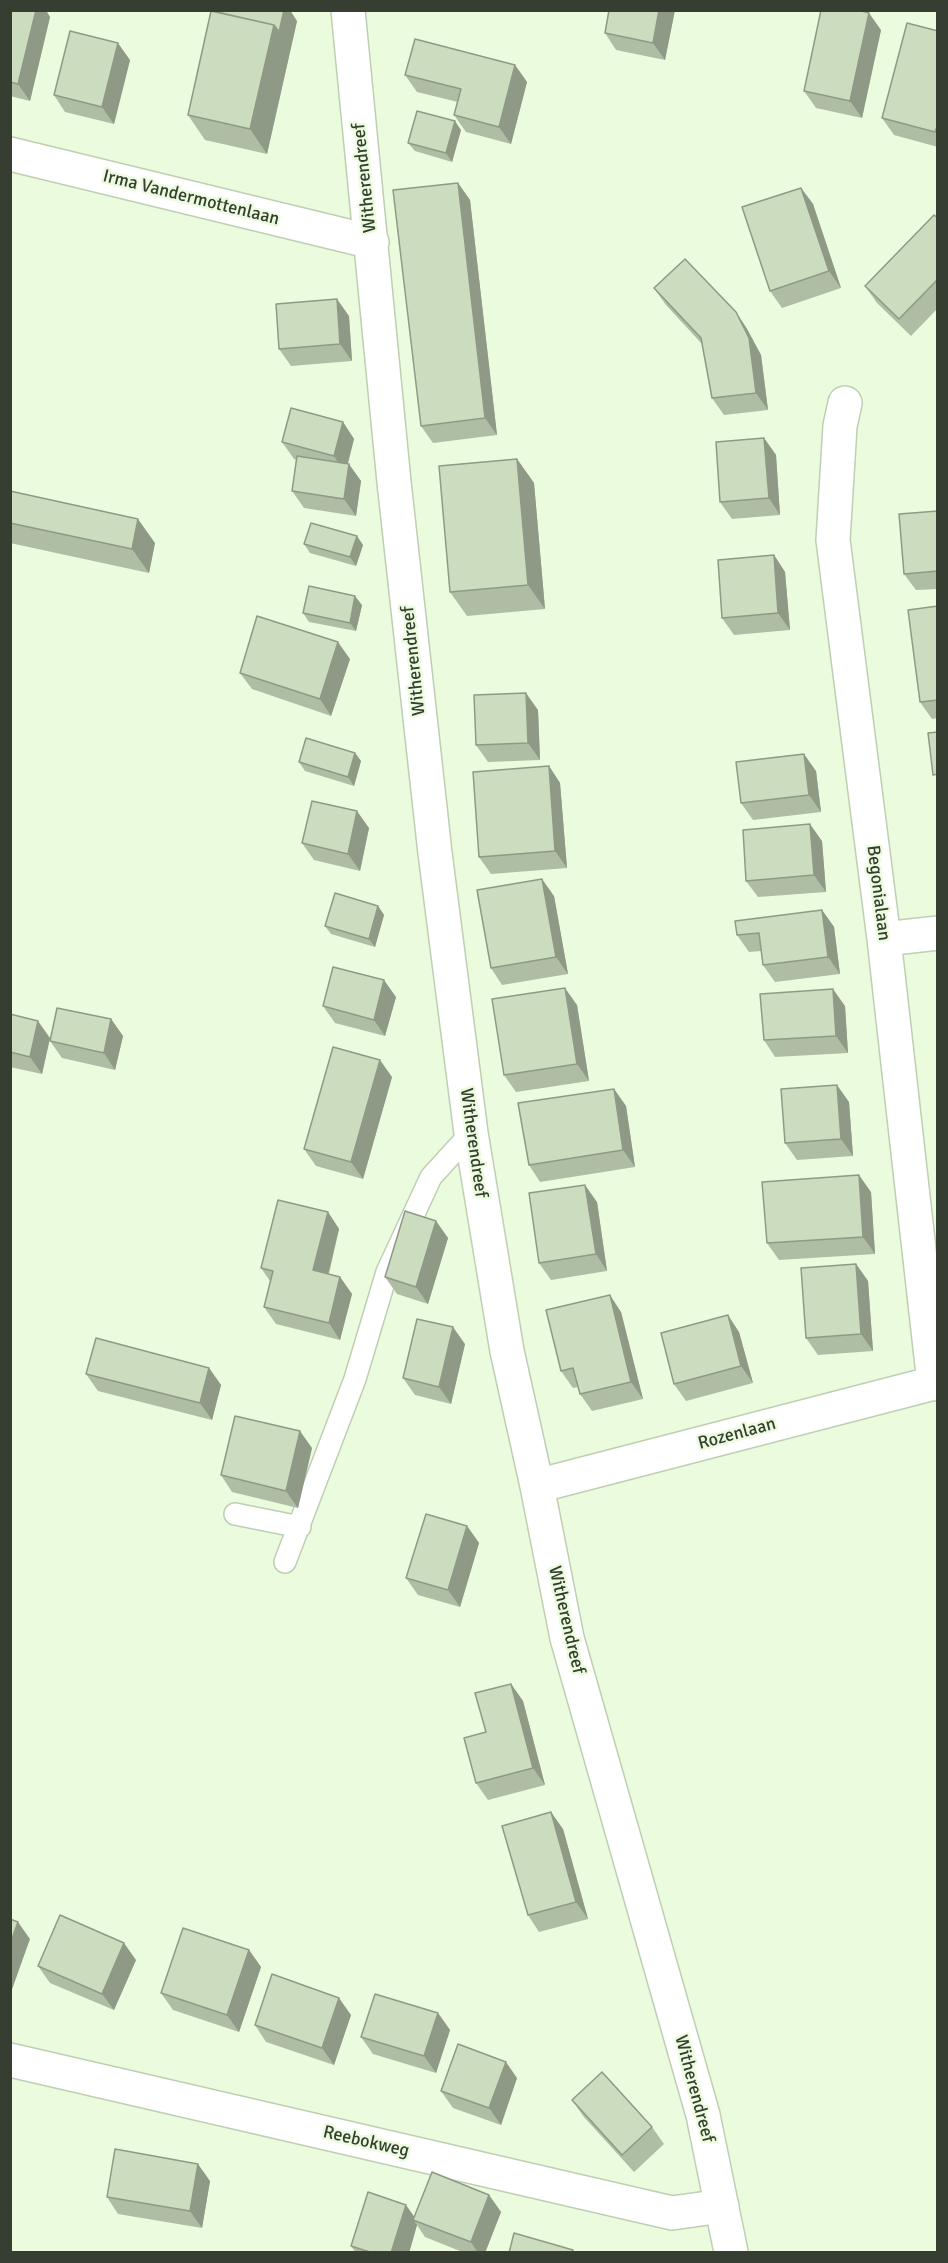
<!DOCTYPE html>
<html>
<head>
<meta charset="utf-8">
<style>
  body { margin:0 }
  #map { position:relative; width:948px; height:2263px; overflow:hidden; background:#ebfbde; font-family:Signika,sans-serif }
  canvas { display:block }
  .frame { position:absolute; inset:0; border:12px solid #363d31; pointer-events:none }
</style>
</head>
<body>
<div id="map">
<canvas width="948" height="2263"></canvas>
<div class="frame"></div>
</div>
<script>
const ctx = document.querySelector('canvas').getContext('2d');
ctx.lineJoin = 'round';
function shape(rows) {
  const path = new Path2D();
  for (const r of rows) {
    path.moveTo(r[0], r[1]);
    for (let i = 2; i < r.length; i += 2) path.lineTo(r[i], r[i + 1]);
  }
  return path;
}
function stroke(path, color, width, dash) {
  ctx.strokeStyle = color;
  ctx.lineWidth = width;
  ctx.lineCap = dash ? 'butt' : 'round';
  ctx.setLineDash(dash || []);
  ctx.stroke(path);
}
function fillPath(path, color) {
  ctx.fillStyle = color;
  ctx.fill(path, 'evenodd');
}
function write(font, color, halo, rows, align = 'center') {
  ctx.font = font + ' Signika,sans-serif';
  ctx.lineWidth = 5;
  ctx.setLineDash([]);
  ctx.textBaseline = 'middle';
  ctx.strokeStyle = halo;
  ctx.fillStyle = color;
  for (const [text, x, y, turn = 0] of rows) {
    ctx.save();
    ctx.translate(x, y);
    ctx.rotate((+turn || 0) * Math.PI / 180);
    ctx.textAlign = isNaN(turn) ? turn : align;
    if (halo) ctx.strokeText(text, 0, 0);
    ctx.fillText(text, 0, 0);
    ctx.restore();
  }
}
const lane = shape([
  [235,1514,300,1527],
  [285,1562,355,1379,387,1272,431,1177,471,1133]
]);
const street = shape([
  [348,10,394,482,435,853,471,1133,507,1351,537,1486,567,1638,703,2115,731,2252],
  [10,154,372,242],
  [845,403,840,426,833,540,884,939,934,1383],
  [884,939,938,933],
  [537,1486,934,1383,938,1384],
  [10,2060,672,2213,722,2206]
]);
stroke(lane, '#bfcfb3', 24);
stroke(street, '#bfcfb3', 36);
stroke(lane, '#fff', 21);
stroke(street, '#fff', 33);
fillPath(shape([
  [10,10,50,17,30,101,10,96],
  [609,10,675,10,665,60,616,50,605,33],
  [217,12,297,21,267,154,205,140,188,115],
  [881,30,862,118,816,108,804,91],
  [938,31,938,147,894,135,882,118],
  [130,60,114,124,65,112,54,95],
  [515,65,527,82,511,144,466,132,454,115,458,102,417,92,405,75],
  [461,130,452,162,415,151,408,143],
  [458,183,470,200,497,435,433,443,421,426],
  [801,188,813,204,841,288,782,308,770,291],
  [938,218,938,308,911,336,877,303,865,286],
  [654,288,736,312,747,329,761,355,768,410,724,415,712,398,702,344,666,305],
  [349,316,352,361,291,366,279,349],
  [343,422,354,439,348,464,361,481,356,516,304,508,292,491,296,460,294,459,282,442],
  [764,438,776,455,780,515,732,519,720,502],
  [517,459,534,483,545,609,467,616,450,592],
  [10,491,155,543,149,573,10,543],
  [938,511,938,589,916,590,904,574],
  [304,544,363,545,356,566,310,553],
  [774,555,785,572,790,630,734,635,722,618],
  [362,605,356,631,309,622,303,613],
  [938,606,938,718,932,719,920,702],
  [350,659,331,716,252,689,240,673],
  [538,710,540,760,488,762,476,745],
  [355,753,361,761,354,786,305,771,299,762],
  [549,766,560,783,567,868,491,874,479,857],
  [816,771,821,812,753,820,741,803],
  [369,828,360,871,314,860,302,843],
  [822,841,826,892,758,897,746,881],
  [554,896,568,974,502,985,491,968],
  [378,906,384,915,375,947,331,934,325,926],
  [822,910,834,927,840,974,775,982,763,965,761,951,749,952,737,935],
  [396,997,385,1036,335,1023,323,1006],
  [577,1005,589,1081,516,1092,504,1075],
  [845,1006,848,1053,775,1057,764,1040],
  [10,1014,50,1038,42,1074,10,1067],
  [111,1019,123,1036,115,1070,62,1058,50,1041],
  [392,1077,363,1179,316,1166,304,1149],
  [614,1089,626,1106,635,1167,540,1182,529,1165],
  [849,1102,853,1156,797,1160,785,1143],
  [871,1192,875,1254,779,1260,767,1243],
  [597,1202,607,1271,551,1280,539,1263],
  [328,1212,339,1229,329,1274,340,1277,352,1294,340,1340,276,1324,264,1307,270,1281,261,1268],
  [436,1221,448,1238,428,1304,397,1294,385,1277],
  [856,1264,868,1281,873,1351,818,1355,806,1338],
  [621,1312,643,1399,592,1411,580,1394,578,1387,573,1388,561,1371],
  [739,1332,753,1383,686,1401,674,1384],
  [465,1344,451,1404,415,1395,403,1378],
  [209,1368,221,1385,212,1420,98,1391,86,1374],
  [312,1448,298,1508,232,1492,221,1475],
  [467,1526,479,1543,460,1607,418,1595,406,1578],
  [511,1684,523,1701,545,1785,488,1800,476,1783,486,1732],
  [563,1829,588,1919,539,1932,528,1915],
  [249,1950,261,1967,239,2032,173,2010,161,1993],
  [136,1960,114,2010,50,1983,38,1966],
  [438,2013,450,2030,436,2073,373,2054,361,2037],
  [351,2015,334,2065,266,2042,255,2025],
  [517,2078,501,2125,453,2108,441,2091],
  [572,2100,652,2127,664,2144,634,2172,584,2117],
  [210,2181,202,2228,118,2214,107,2197],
  [489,2195,501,2212,485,2253,465,2253,425,2237,417,2225,409,2253,356,2253,351,2246,415,2217]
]), '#afbda4');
fillPath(shape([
  [36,10,46,10,50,17,30,101,18,84],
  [284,10,290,10,297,21,267,154,250,129,274,25],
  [659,10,675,10,665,60,653,43],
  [869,13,881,30,862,118,850,101],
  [118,43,130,60,114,124,102,107],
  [515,65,527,82,511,144,499,127],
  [455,121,461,130,452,162,446,153],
  [458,183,470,200,497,435,485,418],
  [801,188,813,204,841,288,829,271],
  [337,299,349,316,352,361,340,344],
  [736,312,747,329,761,355,768,410,756,393],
  [343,422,354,439,345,473,334,456],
  [764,438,776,455,780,515,769,498],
  [517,459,534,483,545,609,528,585],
  [349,464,361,481,356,516,344,499],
  [138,519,155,543,149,573,132,549],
  [357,536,363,545,356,566,350,557],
  [774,555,785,572,790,630,778,613],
  [355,596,362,605,356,631,350,623],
  [338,642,350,659,331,716,320,699],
  [526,693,538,710,540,760,528,743],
  [355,753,361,761,354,786,348,777],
  [804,754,816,771,821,812,809,795],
  [549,766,560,783,567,868,555,851],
  [357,811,369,828,360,871,348,854],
  [810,824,822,841,826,892,814,875],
  [542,879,554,896,568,974,556,957],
  [378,906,384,915,375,947,369,939],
  [822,910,834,927,840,974,828,957],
  [384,980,396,997,385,1036,374,1020],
  [565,988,577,1005,589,1081,577,1064],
  [833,989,845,1006,848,1053,836,1036],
  [111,1019,123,1036,115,1070,104,1053],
  [38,1021,50,1038,42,1074,30,1057],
  [380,1060,392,1077,363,1179,351,1162],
  [837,1085,849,1102,853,1156,841,1139],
  [614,1089,626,1106,635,1167,623,1150],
  [859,1175,871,1192,875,1254,863,1237],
  [585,1185,597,1202,607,1271,596,1254],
  [328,1212,339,1229,325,1287,313,1270],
  [436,1221,448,1238,428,1304,416,1287],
  [856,1264,868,1281,873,1351,861,1334],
  [340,1277,352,1294,340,1340,329,1323],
  [610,1295,621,1312,643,1399,631,1382],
  [728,1315,739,1332,753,1383,741,1366],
  [453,1327,465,1344,451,1404,439,1387],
  [209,1368,221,1385,212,1420,200,1403],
  [300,1431,312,1448,298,1508,286,1491],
  [467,1526,479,1543,460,1607,448,1590],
  [511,1684,523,1701,545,1785,533,1768],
  [551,1812,563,1829,588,1919,576,1902],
  [18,1922,30,1939,10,1995,10,1944],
  [124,1943,136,1960,114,2010,102,1994],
  [249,1950,261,1967,239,2032,227,2015],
  [339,1998,351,2015,334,2065,322,2048],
  [438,2013,450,2030,436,2073,424,2056],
  [506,2062,517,2078,501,2125,489,2108],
  [198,2164,210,2181,202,2228,190,2211],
  [489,2195,501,2212,485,2253,478,2253,471,2242],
  [406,2205,418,2222,413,2220,417,2225,409,2253,391,2253]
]), '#8f9a86');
const building = shape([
  [10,10,36,10,18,84,10,82,10,10],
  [218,10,284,10,279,32,274,25,217,12,218,10],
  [609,10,659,10,653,43,605,33,609,10],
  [821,10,858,10,869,13,850,101,804,91,821,10],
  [211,11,274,25,250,129,188,115,211,11],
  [907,23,938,31,938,124,935,132,882,118,907,23],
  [70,31,118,43,102,107,54,95,70,31],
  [415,39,515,65,499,127,454,115,461,89,405,75,415,39],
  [417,111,455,121,446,153,408,143,417,111],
  [458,183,485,418,421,426,393,190,458,183],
  [801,188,829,271,770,291,742,207,801,188],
  [934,215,938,218,938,279,899,319,865,286,934,215],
  [685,259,736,312,749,338,756,393,712,398,701,338,654,288,685,259],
  [337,299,340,344,279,349,276,304,337,299],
  [291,408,343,422,334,456,282,442,291,408],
  [764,438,769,498,720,502,716,442,764,438],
  [297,456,349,464,344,499,292,491,297,456],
  [517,459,528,585,450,592,439,466,517,459],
  [10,491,138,519,132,549,10,523,10,491],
  [938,511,938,571,904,574,899,514,938,511],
  [311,523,357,536,350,557,304,544,311,523],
  [774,555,778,613,722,618,718,560,774,555],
  [309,586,355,596,350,623,303,613,309,586],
  [938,606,938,700,920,702,908,610,938,606],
  [257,616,338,642,320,699,240,673,257,616],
  [526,693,528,743,476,745,474,695,526,693],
  [938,732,938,774,933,775,928,733,938,732],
  [306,738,355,753,348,777,299,762,306,738],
  [804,754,809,795,741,803,736,762,804,754],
  [549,766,555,851,479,857,473,772,549,766],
  [312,801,357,811,348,854,302,843,312,801],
  [810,824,814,875,746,881,743,830,810,824],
  [542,879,556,957,491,968,477,890,542,879],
  [335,893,378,906,369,939,325,926,335,893],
  [822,910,828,957,763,965,759,933,737,935,735,921,822,910],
  [333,967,384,980,374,1020,323,1006,333,967],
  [565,988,577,1064,504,1075,492,999,565,988],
  [833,989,836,1036,764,1040,760,994,833,989],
  [57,1008,111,1019,104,1053,50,1041,57,1008],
  [10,1014,38,1021,30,1057,10,1052,10,1014],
  [333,1047,380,1060,351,1162,304,1149,333,1047],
  [837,1085,841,1139,785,1143,781,1089,837,1085],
  [614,1089,623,1150,529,1165,518,1103,614,1089],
  [859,1175,863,1237,767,1243,762,1182,859,1175],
  [585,1185,596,1254,539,1263,529,1193,585,1185],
  [278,1200,328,1212,313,1270,340,1277,329,1323,264,1307,273,1271,261,1268,278,1200],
  [405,1211,436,1221,416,1287,385,1277,405,1211],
  [856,1264,861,1334,806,1338,801,1268,856,1264],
  [610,1295,631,1382,580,1394,573,1368,561,1371,546,1310,610,1295],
  [728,1315,741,1366,674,1384,661,1333,728,1315],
  [417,1319,453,1327,439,1387,403,1378,417,1319],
  [96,1338,209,1368,200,1403,86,1374,96,1338],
  [235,1416,300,1431,286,1491,221,1475,235,1416],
  [426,1514,467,1526,448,1590,406,1578,426,1514],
  [511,1684,533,1768,476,1783,464,1738,486,1732,475,1693,511,1684],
  [551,1812,576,1902,528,1915,502,1826,551,1812],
  [60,1915,124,1943,102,1994,38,1966,60,1915],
  [10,1919,18,1922,10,1944,10,1919],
  [183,1928,249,1950,227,2015,161,1993,183,1928],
  [272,1974,339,1998,322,2048,255,2025,272,1974],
  [375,1994,438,2013,424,2056,361,2037,375,1994],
  [458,2044,506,2062,489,2108,441,2091,458,2044],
  [602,2072,652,2127,622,2155,572,2100,602,2072],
  [115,2149,198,2164,190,2211,107,2197,115,2149],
  [432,2172,489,2195,471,2242,413,2220,432,2172],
  [368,2192,406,2205,391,2253,373,2253,351,2246,368,2192],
  [514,2233,573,2250,572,2253,509,2253,514,2233]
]);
fillPath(building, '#ccdcbf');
stroke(building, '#8f9a86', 1.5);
write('18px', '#363d31', '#ebfbde', [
  ["Witherendreef",365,178,-96],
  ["Irma Vandermottenlaan",191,198,14],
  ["Witherendreef",414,661,-96],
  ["Begonialaan",878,893,83],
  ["Witherendreef",473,1143,82],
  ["Rozenlaan",737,1434,-15],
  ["Witherendreef",566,1620,77],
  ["Witherendreef",694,2089,75],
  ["Reebokweg",366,2142,13]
]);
</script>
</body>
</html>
